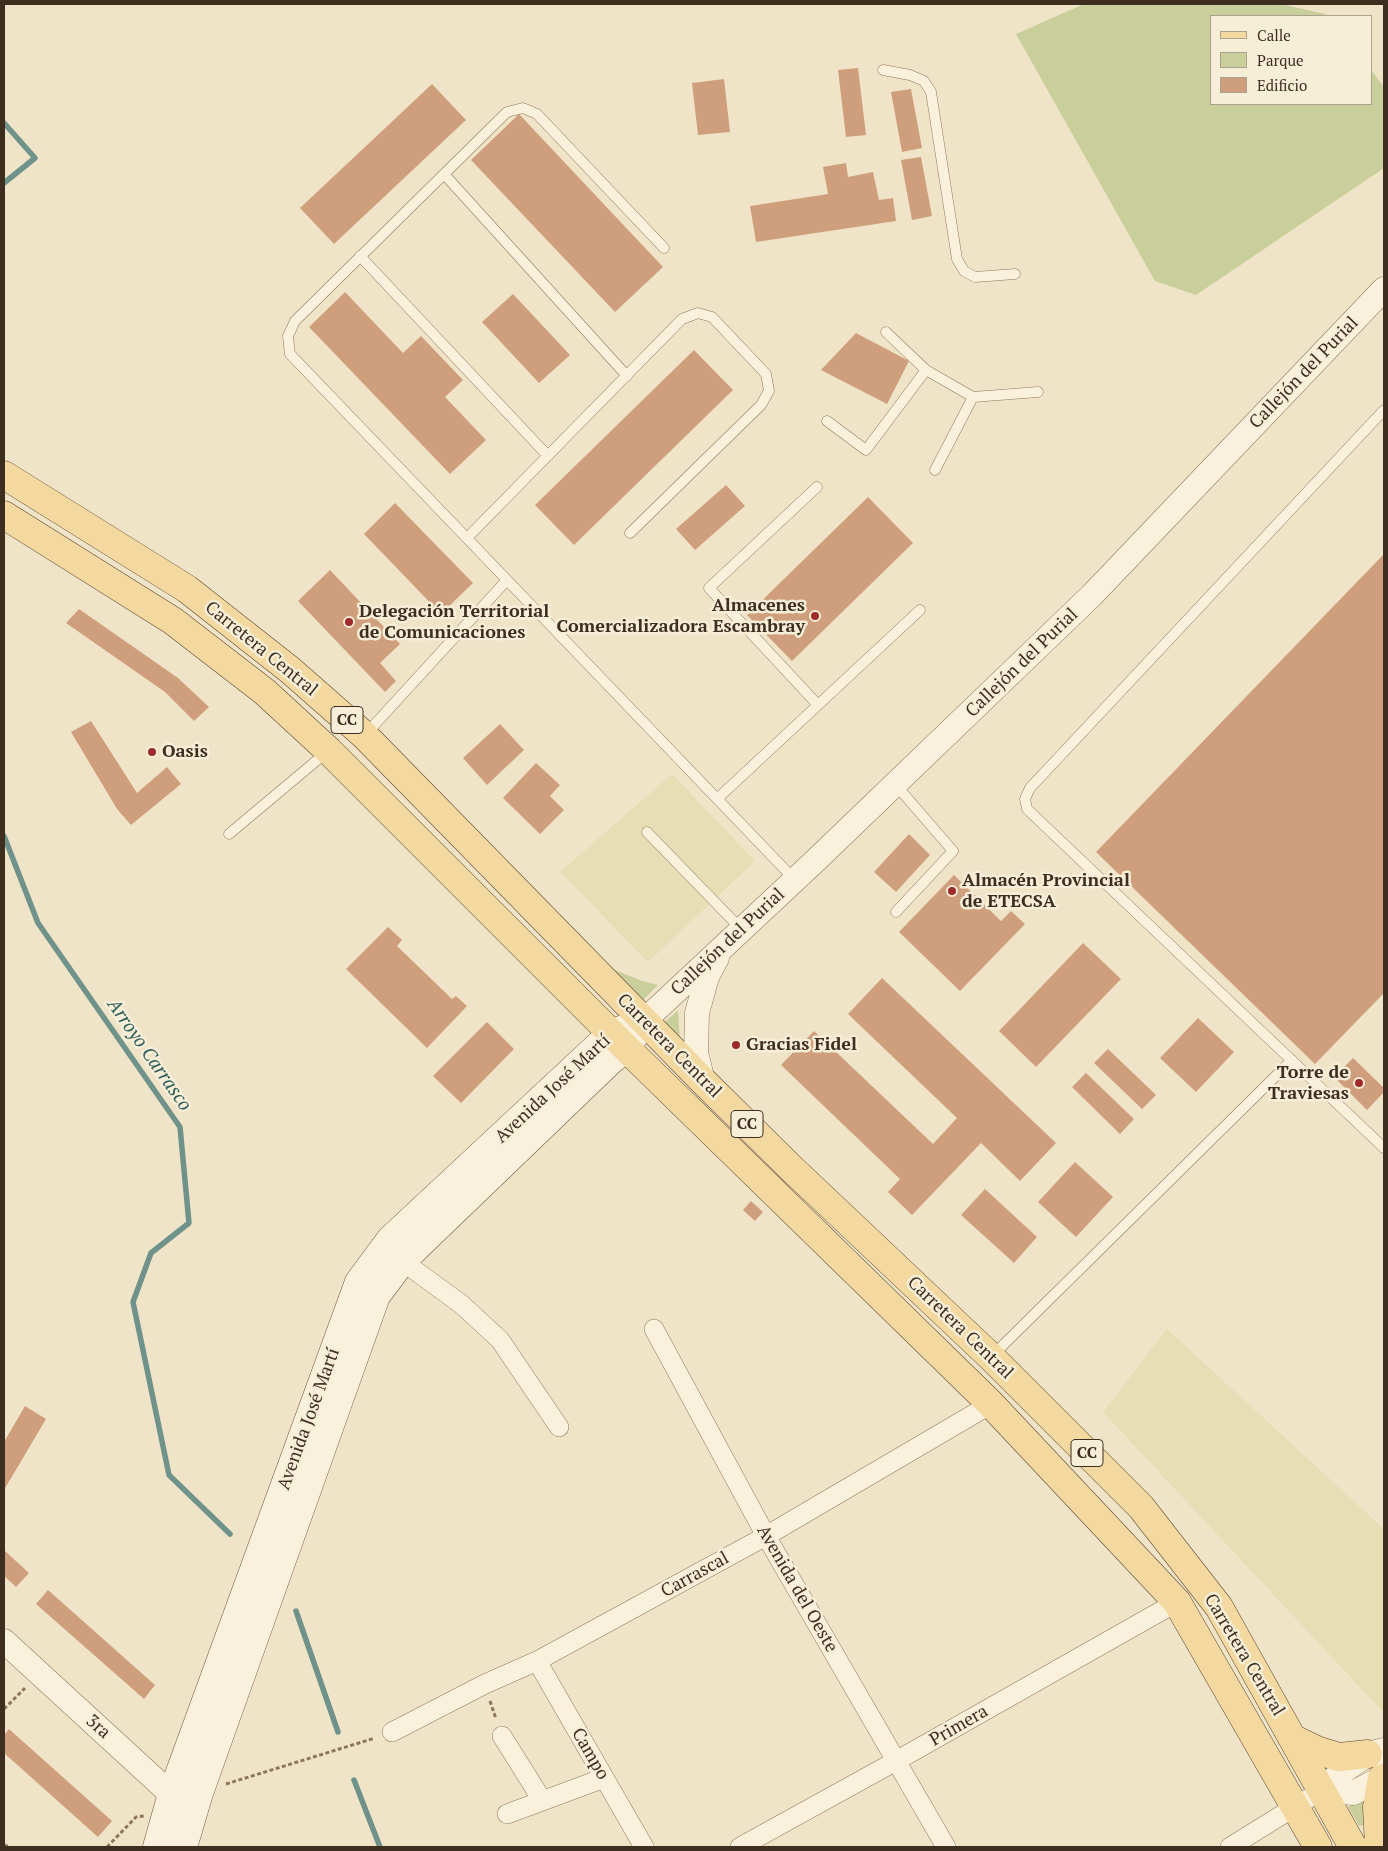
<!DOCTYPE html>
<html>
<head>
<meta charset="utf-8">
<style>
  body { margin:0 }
  #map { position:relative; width:1388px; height:1851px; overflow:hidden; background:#f0e4c8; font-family:"PT Serif",serif }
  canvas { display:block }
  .frame { position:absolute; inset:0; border:5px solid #3d2e20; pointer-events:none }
  .legend { position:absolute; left:1210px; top:15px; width:162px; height:90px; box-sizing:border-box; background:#f7eed8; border:1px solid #ada18e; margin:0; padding:6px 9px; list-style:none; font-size:15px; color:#3d2e20 }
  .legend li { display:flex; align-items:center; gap:10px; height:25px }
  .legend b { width:25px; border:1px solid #ada18e }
</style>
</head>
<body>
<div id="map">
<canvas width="1388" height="1851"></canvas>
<div class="frame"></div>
<ul class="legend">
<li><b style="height:6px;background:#f3d9a0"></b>Calle</li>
<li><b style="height:14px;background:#c9cf9b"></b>Parque</li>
<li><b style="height:14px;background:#cf9f7d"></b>Edificio</li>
</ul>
</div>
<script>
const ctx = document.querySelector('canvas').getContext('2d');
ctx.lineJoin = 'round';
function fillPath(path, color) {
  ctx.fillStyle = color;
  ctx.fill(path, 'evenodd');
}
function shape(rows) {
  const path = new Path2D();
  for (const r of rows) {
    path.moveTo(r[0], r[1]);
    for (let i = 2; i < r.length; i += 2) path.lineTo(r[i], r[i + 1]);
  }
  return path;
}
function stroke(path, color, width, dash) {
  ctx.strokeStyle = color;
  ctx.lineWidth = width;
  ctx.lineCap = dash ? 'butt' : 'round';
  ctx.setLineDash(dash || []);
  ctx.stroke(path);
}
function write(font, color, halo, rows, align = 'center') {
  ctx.font = font + ' "PT Serif",serif';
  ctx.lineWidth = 5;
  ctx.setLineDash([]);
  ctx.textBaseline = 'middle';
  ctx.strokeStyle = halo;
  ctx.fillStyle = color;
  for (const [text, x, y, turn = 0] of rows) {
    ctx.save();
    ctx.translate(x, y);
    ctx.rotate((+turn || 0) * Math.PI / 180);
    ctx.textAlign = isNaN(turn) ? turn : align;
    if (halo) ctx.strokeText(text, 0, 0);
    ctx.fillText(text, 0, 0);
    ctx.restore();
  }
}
fillPath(shape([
  [672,774,755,861,648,962,560,872],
  [1167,1329,1384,1529,1383,1712,1103,1412]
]), '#e6deb5');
fillPath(shape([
  [1084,4,1281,4,1325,14,1327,16,1212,16,1212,104,1372,104,1372,71,1384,87,1384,168,1196,295,1155,281,1016,34],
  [605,966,642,981,658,985,641,1002],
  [678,1010,680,1042,662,1025],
  [1369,1795,1367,1825,1359,1826,1348,1807]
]), '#c9cf9b');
stroke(shape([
  [4,123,35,158,4,183],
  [4,836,38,923,180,1127,189,1223,151,1253,133,1302,169,1475,230,1534],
  [296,1611,338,1732],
  [354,1780,380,1847]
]), '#6f938a', 5.5);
fillPath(shape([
  [858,68,866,135,846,137,838,70],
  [724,79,730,132,698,135,692,83],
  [432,84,466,120,334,244,300,208],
  [911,89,922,148,902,152,891,92],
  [519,114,663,267,615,312,471,160],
  [921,157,932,216,912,220,901,160],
  [846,163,848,177,873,172,879,200,893,198,896,221,756,242,750,206,828,194,823,167],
  [345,292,403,353,421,336,463,380,445,397,486,440,450,474,309,327],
  [513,294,570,355,539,383,482,322],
  [856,333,909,361,887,404,821,370],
  [694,350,733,390,574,545,535,505],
  [726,485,745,506,695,550,676,529],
  [868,497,913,543,792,661,747,615],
  [395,503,473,583,441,614,364,534],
  [1383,555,1384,993,1315,1064,1096,852],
  [330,570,400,644,380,663,396,681,385,692,298,601],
  [79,609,178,678,209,707,194,721,165,692,66,623],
  [91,721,137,793,167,767,181,784,131,825,117,809,71,732],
  [500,724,524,750,487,785,463,758],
  [536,763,560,785,550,796,564,810,540,834,503,798],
  [909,834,930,855,896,892,874,872],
  [954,875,1001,921,1011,911,1025,924,960,991,899,932],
  [388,927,402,940,397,946,452,999,456,996,467,1006,427,1048,346,969],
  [1083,943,1121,979,1036,1067,999,1031],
  [882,978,1056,1143,1020,1181,981,1143,912,1215,888,1192,900,1179,781,1065,814,1031,933,1144,957,1118,848,1014],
  [1198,1018,1234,1052,1196,1092,1160,1058],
  [487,1022,514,1049,461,1103,433,1076],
  [1108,1049,1156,1095,1142,1109,1094,1063],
  [1353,1058,1384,1088,1384,1092,1367,1110,1334,1077],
  [1086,1073,1134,1119,1120,1134,1072,1087],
  [1075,1162,1113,1197,1076,1237,1038,1202],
  [985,1189,1037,1237,1014,1263,961,1215],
  [751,1201,763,1212,755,1221,743,1210],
  [25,1406,46,1419,4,1490,4,1442],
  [4,1550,29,1573,16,1587,4,1576],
  [48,1590,155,1685,144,1699,36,1604],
  [9,1729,112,1821,98,1837,4,1753,4,1735]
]), '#cf9f7d');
const service = shape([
  [883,70,910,75,924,81,931,92,957,259,964,271,975,277,1015,274],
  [444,174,627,376],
  [664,248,537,114,523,108,507,112,295,321,288,336,290,354,795,880],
  [360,256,548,456],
  [886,332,926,370,973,397,1038,392],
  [1384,410,1030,788,1025,799,1027,809,1384,1148],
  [827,421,866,450,926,370],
  [935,470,973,397],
  [817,487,709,588,818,705],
  [467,538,682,319,698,313,712,317,766,374,769,391,761,405,630,533],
  [366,734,507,580],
  [895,784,953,851,896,912],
  [717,799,920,610],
  [647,832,742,930],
  [229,834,328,751],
  [992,1356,1292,1060]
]);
const minor = shape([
  [402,1261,461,1304,500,1340,559,1427],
  [654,1329,766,1536,946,1847],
  [537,1661,644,1847],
  [392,1732,485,1684,537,1661,766,1536,991,1404],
  [502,1736,542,1800],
  [507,1814,604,1778],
  [740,1847,896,1761,1177,1602],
  [1230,1847,1322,1790]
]);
const tertiary = shape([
  [644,1021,814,862,1092,595,1384,289],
  [703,1081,696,1053,697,1013,707,977,717,958],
  [4,1641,185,1807],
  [1322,1790,1339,1774,1368,1754,1384,1750],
  [1322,1790,1353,1793,1382,1778,1384,1774]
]);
const secondary = shape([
  [157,1847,172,1794,359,1282,390,1240,611,1034,644,1021,626,1048,610,1061,402,1261,376,1296,199,1793,183,1847]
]);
const primary = shape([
  [4,475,187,589,290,670,364,735,703,1081,790,1167,991,1357,1141,1507,1219,1607,1353,1847],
  [4,515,173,621,265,692,329,751,626,1048,991,1404,1177,1602,1318,1847],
  [1294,1739,1319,1751,1339,1757,1368,1754],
  [1379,1847,1377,1807,1382,1778]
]);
stroke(service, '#8d765c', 11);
stroke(minor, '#8d765c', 20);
stroke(tertiary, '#8d765c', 25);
stroke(secondary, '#6f573f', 29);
stroke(primary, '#5b4430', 29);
stroke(shape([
  [490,1701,496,1719],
  [4,1709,25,1688],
  [226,1784,375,1738],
  [4,1845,10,1847],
  [107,1847,136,1817,144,1816]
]), '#8d765c', 3, [4, 2.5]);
stroke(service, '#faf1dc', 10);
stroke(minor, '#faf1dc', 19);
stroke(tertiary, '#faf1dc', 24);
stroke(secondary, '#faf1dc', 28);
stroke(primary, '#f3d9a0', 28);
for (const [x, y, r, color] of [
  [815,616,5,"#9e2a2b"],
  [349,622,5,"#9e2a2b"],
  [152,752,5,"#9e2a2b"],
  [952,891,5,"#9e2a2b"],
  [736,1045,5,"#9e2a2b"],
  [1359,1083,5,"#9e2a2b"]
]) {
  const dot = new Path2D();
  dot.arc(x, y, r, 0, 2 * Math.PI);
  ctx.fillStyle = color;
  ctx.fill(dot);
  stroke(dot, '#f7eed8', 2);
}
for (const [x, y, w] of [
  [347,720,32],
  [747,1124,32],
  [1087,1453,32]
]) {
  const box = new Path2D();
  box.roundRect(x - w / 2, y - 13.5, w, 27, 4);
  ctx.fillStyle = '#f7eed8';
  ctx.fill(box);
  stroke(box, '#3d2e20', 1);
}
write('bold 16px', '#3d2e20', null, [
  ["CC",347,720],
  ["CC",747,1124],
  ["CC",1087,1453]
]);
write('18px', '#3d2e20', '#f7eed8', [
  ["Callejón del Purial",1304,373,-46],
  ["Carretera Central",261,649,39],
  ["Callejón del Purial",1022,663,-44],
  ["Callejón del Purial",728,942,-43],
  ["Carretera Central",669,1046,45],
  ["Avenida José Martí",553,1089,-43],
  ["Carretera Central",960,1328,44],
  ["Avenida José Martí",309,1419,-70],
  ["Carrascal",695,1575,-29],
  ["Avenida del Oeste",797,1589,60],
  ["Carretera Central",1244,1655,59],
  ["Primera",959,1726,-30],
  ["3ra",98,1727,42],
  ["Campo",590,1754,60]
]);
write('bold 18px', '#3d2e20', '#f7eed8', [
  ["Almacenes",805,606,"right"],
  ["Comercializadora Escambray",805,627,"right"],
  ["Delegación Territorial",359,612],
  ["de Comunicaciones",359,633],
  ["Oasis",162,752],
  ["Almacén Provincial",962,881],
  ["de ETECSA",962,902],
  ["Gracias Fidel",746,1045],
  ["Torre de",1349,1073,"right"],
  ["Traviesas",1349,1094,"right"]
], 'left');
write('italic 19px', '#2f5d5a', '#f7eed8', [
  ["Arroyo Carrasco",149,1055,55]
]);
</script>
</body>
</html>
